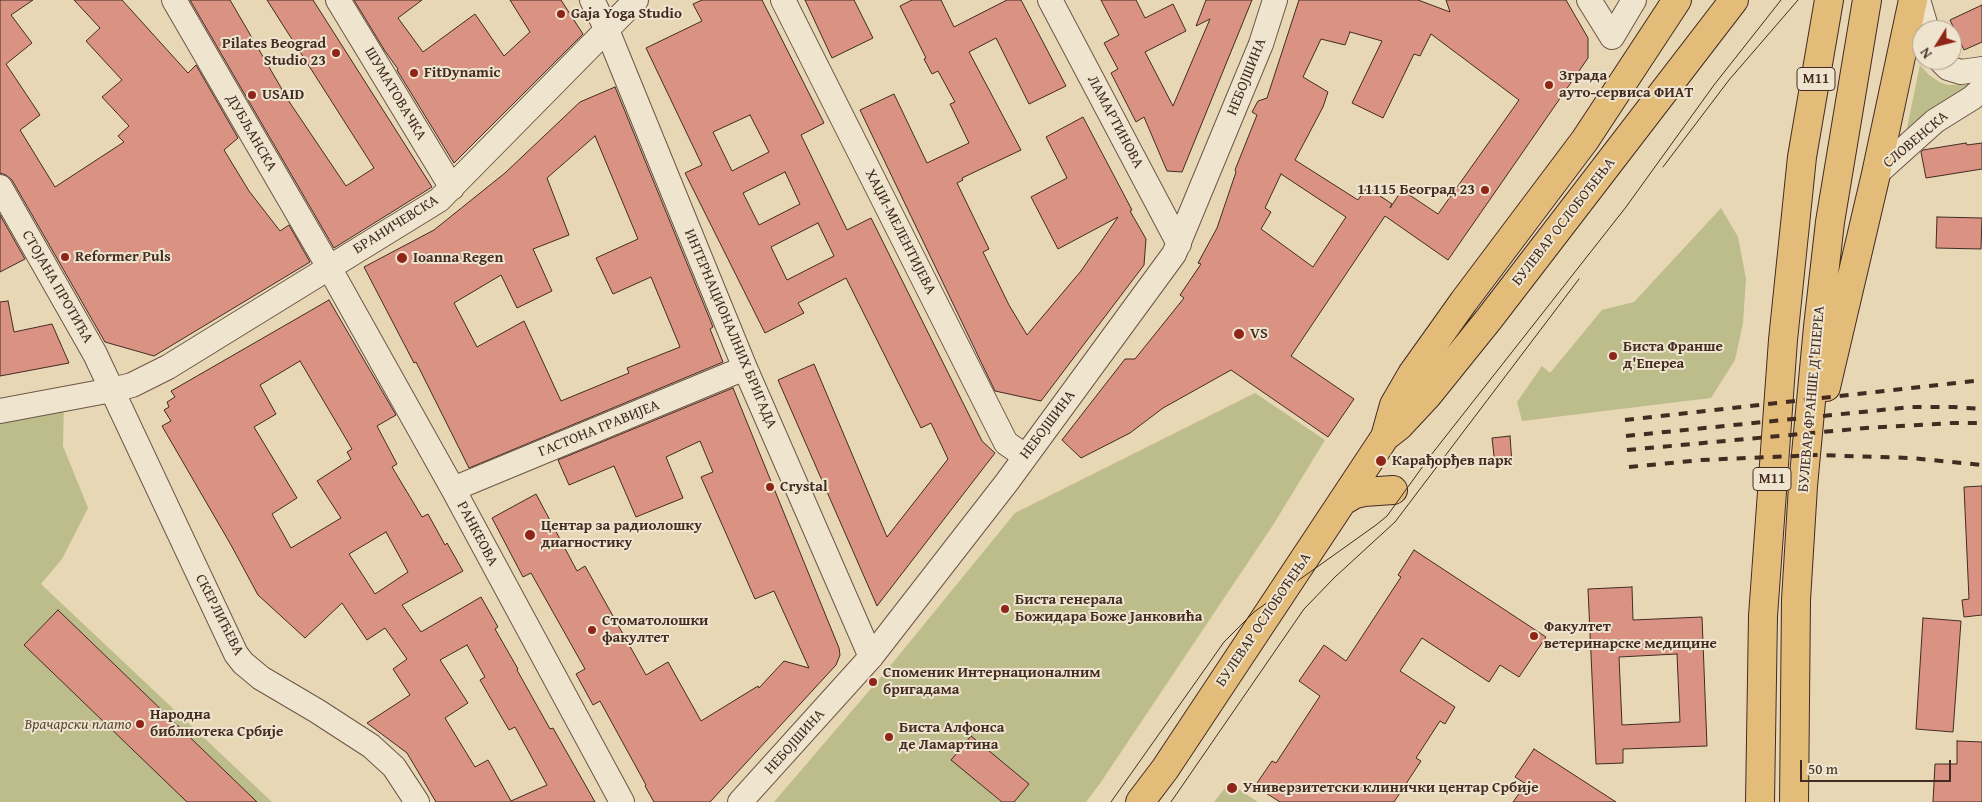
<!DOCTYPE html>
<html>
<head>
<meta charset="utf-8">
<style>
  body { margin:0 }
  #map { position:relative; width:1982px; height:802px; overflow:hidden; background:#e7d7b5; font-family:"Gentium Book Plus",serif }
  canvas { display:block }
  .north { position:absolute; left:1912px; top:20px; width:50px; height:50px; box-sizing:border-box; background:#efe5cf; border:1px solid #aa9b8a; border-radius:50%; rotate:234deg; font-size:14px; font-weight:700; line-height:20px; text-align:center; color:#432b22 }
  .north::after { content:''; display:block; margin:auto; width:18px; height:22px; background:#8f2418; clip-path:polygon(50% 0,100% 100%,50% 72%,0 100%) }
  .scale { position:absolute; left:1800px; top:760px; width:151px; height:22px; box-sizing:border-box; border:2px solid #432b22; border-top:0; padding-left:6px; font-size:15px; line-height:18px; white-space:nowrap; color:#432b22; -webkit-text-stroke:4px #efe5cf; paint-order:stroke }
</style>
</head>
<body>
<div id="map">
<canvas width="1982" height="802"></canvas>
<div class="north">N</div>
<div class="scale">50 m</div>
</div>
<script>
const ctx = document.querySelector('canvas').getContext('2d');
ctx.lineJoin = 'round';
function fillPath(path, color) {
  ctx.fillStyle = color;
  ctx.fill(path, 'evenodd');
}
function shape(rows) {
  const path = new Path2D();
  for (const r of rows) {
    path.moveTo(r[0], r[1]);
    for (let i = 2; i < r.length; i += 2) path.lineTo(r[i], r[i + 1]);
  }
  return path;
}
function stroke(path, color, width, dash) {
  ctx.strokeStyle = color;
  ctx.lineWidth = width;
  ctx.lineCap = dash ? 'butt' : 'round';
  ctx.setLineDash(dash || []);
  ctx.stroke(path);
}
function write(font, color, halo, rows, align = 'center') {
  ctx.font = font + ' "Gentium Book Plus",serif';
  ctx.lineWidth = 4;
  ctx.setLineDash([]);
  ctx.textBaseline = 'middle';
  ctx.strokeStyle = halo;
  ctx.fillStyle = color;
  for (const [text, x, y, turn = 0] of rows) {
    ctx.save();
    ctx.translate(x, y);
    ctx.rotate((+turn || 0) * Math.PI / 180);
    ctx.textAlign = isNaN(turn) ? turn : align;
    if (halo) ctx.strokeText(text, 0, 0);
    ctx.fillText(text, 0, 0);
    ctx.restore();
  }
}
fillPath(shape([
  [1920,65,1929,75,1939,82,1948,85,1980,84,1906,133],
  [1721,208,1738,237,1746,279,1743,323,1735,360,1711,398,1522,421,1517,402,1542,366,1550,373,1602,310,1634,302],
  [1255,393,1325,440,1273,525,1101,782,1086,802,774,802,886,671,1015,513],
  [64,398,63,446,88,508,62,559,41,584,272,802,0,802,0,411],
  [1229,783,1258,802,1214,802]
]), '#bcbd8a');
const building = shape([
  [0,0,33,0,11,15,32,43,6,64,40,115,20,130,55,187,124,142,118,136,129,126,102,97,122,80,86,41,100,28,74,0,122,0,188,73,196,65,238,138,224,150,249,191,280,231,289,225,310,262,154,356,105,342,12,180,6,175,0,173,0,0],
  [190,0,230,0,290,103,346,186,374,168,267,0,313,0,432,187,334,248,190,0],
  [354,0,422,0,398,18,423,52,475,14,504,56,530,32,510,0,561,0,583,34,454,163,397,70,398,69,385,51,354,0],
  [702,0,762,0,824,123,801,135,847,230,871,218,982,441,995,453,877,606,778,380,814,364,887,537,948,459,931,423,921,428,846,278,798,303,804,313,765,333,685,173,702,165,646,48,702,21,693,4,702,0],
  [750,115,769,152,732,171,713,132,750,115],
  [785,172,800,204,759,225,743,193,785,172],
  [818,223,834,256,787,280,771,247,818,223],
  [805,0,854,0,873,38,832,58,805,0],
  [912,0,941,0,954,27,1007,0,1021,0,1066,86,1029,104,996,38,969,52,1021,150,962,178,963,180,957,183,989,249,983,252,1009,305,1027,335,1081,271,1118,217,1058,249,1031,197,1067,178,1046,137,1083,117,1132,210,1130,211,1146,239,1144,265,1041,401,995,391,860,110,894,94,927,163,969,143,950,104,955,102,938,71,932,74,924,59,926,58,900,6,912,0],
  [1101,0,1136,0,1145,18,1173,4,1186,31,1145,52,1173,106,1210,19,1196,26,1206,0,1252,0,1182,172,1167,171,1144,117,1136,122,1111,73,1118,69,1104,43,1119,35,1101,0],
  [1299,0,1418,0,1450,12,1446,0,1566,0,1588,38,1588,58,1448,260,1385,216,1291,356,1354,399,1328,437,1231,370,1163,408,1130,433,1081,458,1062,440,1125,359,1135,359,1184,298,1180,295,1201,264,1198,263,1217,228,1236,172,1235,170,1257,115,1252,112,1258,101,1267,98,1299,0],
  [1350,32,1382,41,1352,103,1383,118,1414,54,1420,56,1431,34,1519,100,1438,214,1402,190,1390,208,1392,204,1367,187,1358,200,1295,160,1323,107,1328,92,1303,77,1321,39,1345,45,1350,32],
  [1281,174,1346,217,1313,267,1261,229,1271,212,1265,208,1281,174],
  [1982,5,1982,42,1964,50,1950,20,1982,5],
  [615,87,713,327,710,329,723,362,469,468,416,362,414,363,364,267,434,230,505,173,580,102,615,87],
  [595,136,638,239,596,258,613,294,651,277,680,347,627,368,629,373,561,401,524,321,477,347,454,303,501,275,517,308,552,291,533,249,569,235,547,178,595,136],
  [1966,143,1967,145,1982,143,1982,169,1926,178,1921,152,1923,150,1966,143],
  [0,215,25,259,0,272,0,215],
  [1937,217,1982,218,1981,249,1936,248,1937,217],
  [329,300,396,415,377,426,397,464,392,467,422,517,428,514,445,545,447,543,463,571,402,605,421,632,481,597,498,627,495,629,518,669,517,670,550,729,553,728,595,802,436,802,407,753,367,723,410,695,393,669,407,659,385,628,367,640,342,603,305,638,258,595,231,545,162,426,171,421,164,410,169,407,167,402,175,397,171,391,329,300],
  [300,361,352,449,347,452,351,459,317,481,341,518,291,548,272,514,297,498,254,427,276,414,260,385,300,361],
  [386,532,408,572,375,594,349,554,386,532],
  [467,645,485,677,480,680,509,730,515,727,547,785,511,801,488,760,475,767,445,718,468,703,440,660,467,645],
  [8,301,14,332,52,324,69,363,0,376,0,302,8,301],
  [733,388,839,648,840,655,836,665,710,802,654,802,645,786,646,785,600,701,593,705,576,674,585,669,531,573,523,577,492,518,536,494,577,571,585,566,646,675,668,662,701,721,758,686,759,688,784,661,809,668,774,591,755,599,701,477,713,472,700,441,666,457,683,498,636,517,614,466,569,485,558,460,733,388],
  [1510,436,1512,464,1495,465,1492,438,1510,436],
  [1982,486,1982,615,1964,617,1962,600,1969,599,1964,487,1982,486],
  [1414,550,1546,637,1519,677,1500,665,1489,682,1422,638,1400,671,1455,707,1445,724,1440,721,1416,758,1421,761,1394,802,1280,802,1255,786,1272,761,1276,763,1320,696,1299,681,1324,645,1346,661,1401,577,1398,575,1414,550],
  [1632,587,1633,620,1702,617,1707,746,1623,749,1623,763,1596,764,1588,589,1632,587],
  [1677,654,1680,722,1622,725,1619,657,1677,654],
  [58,610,257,802,187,802,24,645,58,610],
  [1923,618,1961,621,1953,732,1916,729,1923,618],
  [971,736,1029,784,1014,802,1002,802,951,760,971,736],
  [1957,741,1982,742,1982,802,1933,802,1935,764,1957,764,1957,741],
  [1534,749,1616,802,1513,802,1526,784,1515,777,1534,749]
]);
fillPath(building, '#da9383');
stroke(building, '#432b22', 1);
const minor = shape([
  [174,0,326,262,453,489,622,802],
  [338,0,452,188],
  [592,0,607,30,745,368,871,657],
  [783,0,1006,443,1025,456],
  [1050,0,1179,244],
  [1589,0,1612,37,1634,0],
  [1918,0,1927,30],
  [1940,60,1948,68,1961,72,1982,69],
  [1876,174,1935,121,1972,98,1982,89],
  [0,187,95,354,236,654,243,663,261,678,317,711,371,746,394,767,417,802],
  [0,411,112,390,132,385,168,367,439,200,636,0],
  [453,489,745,368],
  [740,802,871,657,1007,482,1174,254,1261,44,1275,0]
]);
const major = shape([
  [1385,437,1394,405,1412,374,1464,301,1585,140,1677,0],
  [1343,501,1355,494,1364,492,1393,490],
  [1140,802,1165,769,1385,437,1399,426,1427,396,1489,319,1734,0]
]);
const highway = shape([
  [1826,387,1876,174,1913,0],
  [1760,802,1763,616,1783,340,1802,157,1829,0],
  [1794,802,1796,600,1803,486,1818,327,1830,222,1867,0]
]);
stroke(minor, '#6c5647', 26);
stroke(major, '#432b22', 30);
stroke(highway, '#432b22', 30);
stroke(minor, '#efe5cf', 24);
stroke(major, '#e4bc7a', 28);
stroke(highway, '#e4bc7a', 28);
stroke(shape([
  [1663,167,1729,80,1798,0],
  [1111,802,1224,642,1254,612,1376,525,1387,516,1431,455,1626,207,1714,85,1781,0],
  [1171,802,1304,609,1335,577,1395,522,1579,279]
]), '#432b22', 1);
stroke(shape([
  [1625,420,1982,380],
  [1626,436,1911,407,1954,407,1982,409],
  [1627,450,1866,428,1952,423,1982,423],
  [1629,467,1701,460,1817,455,1911,458,1982,465]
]), '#432b22', 4, [9, 9]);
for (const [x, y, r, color] of [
  [561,14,5,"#8f2418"],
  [336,53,5,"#8f2418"],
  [414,73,5,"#8f2418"],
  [1549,85,5,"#8f2418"],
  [252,95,5,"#8f2418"],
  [1485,190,5,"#8f2418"],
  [65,257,5,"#8f2418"],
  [402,258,6,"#8f2418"],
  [1239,334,6,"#8f2418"],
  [1613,356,5,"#8f2418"],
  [1381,461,6,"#8f2418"],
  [770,487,5,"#8f2418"],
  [530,535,6,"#8f2418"],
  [1005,609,5,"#8f2418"],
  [592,630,5,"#8f2418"],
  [1534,636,5,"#8f2418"],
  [873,682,5,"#8f2418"],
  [140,724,5,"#8f2418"],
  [889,737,5,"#8f2418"],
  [1232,788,6,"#8f2418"]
]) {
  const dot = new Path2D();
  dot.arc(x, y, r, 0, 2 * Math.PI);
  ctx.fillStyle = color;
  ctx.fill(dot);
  stroke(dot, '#efe5cf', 2);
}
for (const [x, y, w] of [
  [1816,79,38],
  [1772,479,38]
]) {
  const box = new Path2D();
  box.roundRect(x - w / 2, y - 11.5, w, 23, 4);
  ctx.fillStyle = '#efe5cf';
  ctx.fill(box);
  stroke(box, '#432b22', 1);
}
write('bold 14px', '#432b22', null, [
  ["M11",1816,79],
  ["M11",1772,479]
]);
write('bold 15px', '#432b22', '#efe5cf', [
  ["Gaja Yoga Studio",571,14],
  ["Pilates Beograd",326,44,"right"],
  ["Studio 23",326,61,"right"],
  ["FitDynamic",424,73],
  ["Зграда",1559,76],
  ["ауто-сервиса ФИАТ",1559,93],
  ["USAID",262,95],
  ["11115 Београд 23",1475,190,"right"],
  ["Reformer Puls",75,257],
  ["Ioanna Regen",413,258],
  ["VS",1250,334],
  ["Биста Франше",1623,347],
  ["д'Епереа",1623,364],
  ["Карађорђев парк",1392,461],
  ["Crystal",780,487],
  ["Центар за радиолошку",541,526],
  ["диагностику",541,543],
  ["Биста генерала",1015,600],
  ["Божидара Боже Јанковића",1015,617],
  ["Стоматолошки",602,621],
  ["факултет",602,638],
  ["Факултет",1544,627],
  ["ветеринарске медицине",1544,644],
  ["Споменик Интернационалним",883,673],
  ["бригадама",883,690],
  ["Народна",150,715],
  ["библиотека Србије",150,732],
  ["Биста Алфонса",899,728],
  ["де Ламартина",899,745],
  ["Универзитетски клинички центар Србије",1243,788]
], 'left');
write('15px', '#432b22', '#efe5cf', [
  ["НЕБОЈШИНА",1247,77,-68],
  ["ШУМАТОВАЧКА",395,94,59],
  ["ЛАМАРТИНОВА",1115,122,62],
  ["ДУБЉАНСКА",251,133,60],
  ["СЛОВЕНСКА",1916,140,-40],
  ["БУЛЕВАР ОСЛОБОЂЕЊА",1564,222,-52],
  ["БРАНИЧЕВСКА",396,225,-32],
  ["ХАЏИ-МЕЛЕНТИЈЕВА",900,232,63],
  ["СТОЈАНА ПРОТИЋА",57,287,60],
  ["ИНТЕРНАЦИОНАЛНИХ БРИГАДА",730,329,67],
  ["БУЛЕВАР ФРАНШЕ Д'ЕПЕРЕА",1812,399,-85],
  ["НЕБОЈШИНА",1048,425,-53],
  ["ГАСТОНА ГРАВИЈЕА",599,429,-22],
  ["РАНКЕОВА",477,534,62],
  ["СКЕРЛИЋЕВА",219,615,63],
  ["БУЛЕВАР ОСЛОБОЂЕЊА",1264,620,-56],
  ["НЕБОЈШИНА",795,742,-48]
]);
write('italic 15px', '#5b4837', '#efe5cf', [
  ["Врачарски плато",78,725]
]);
</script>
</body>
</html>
